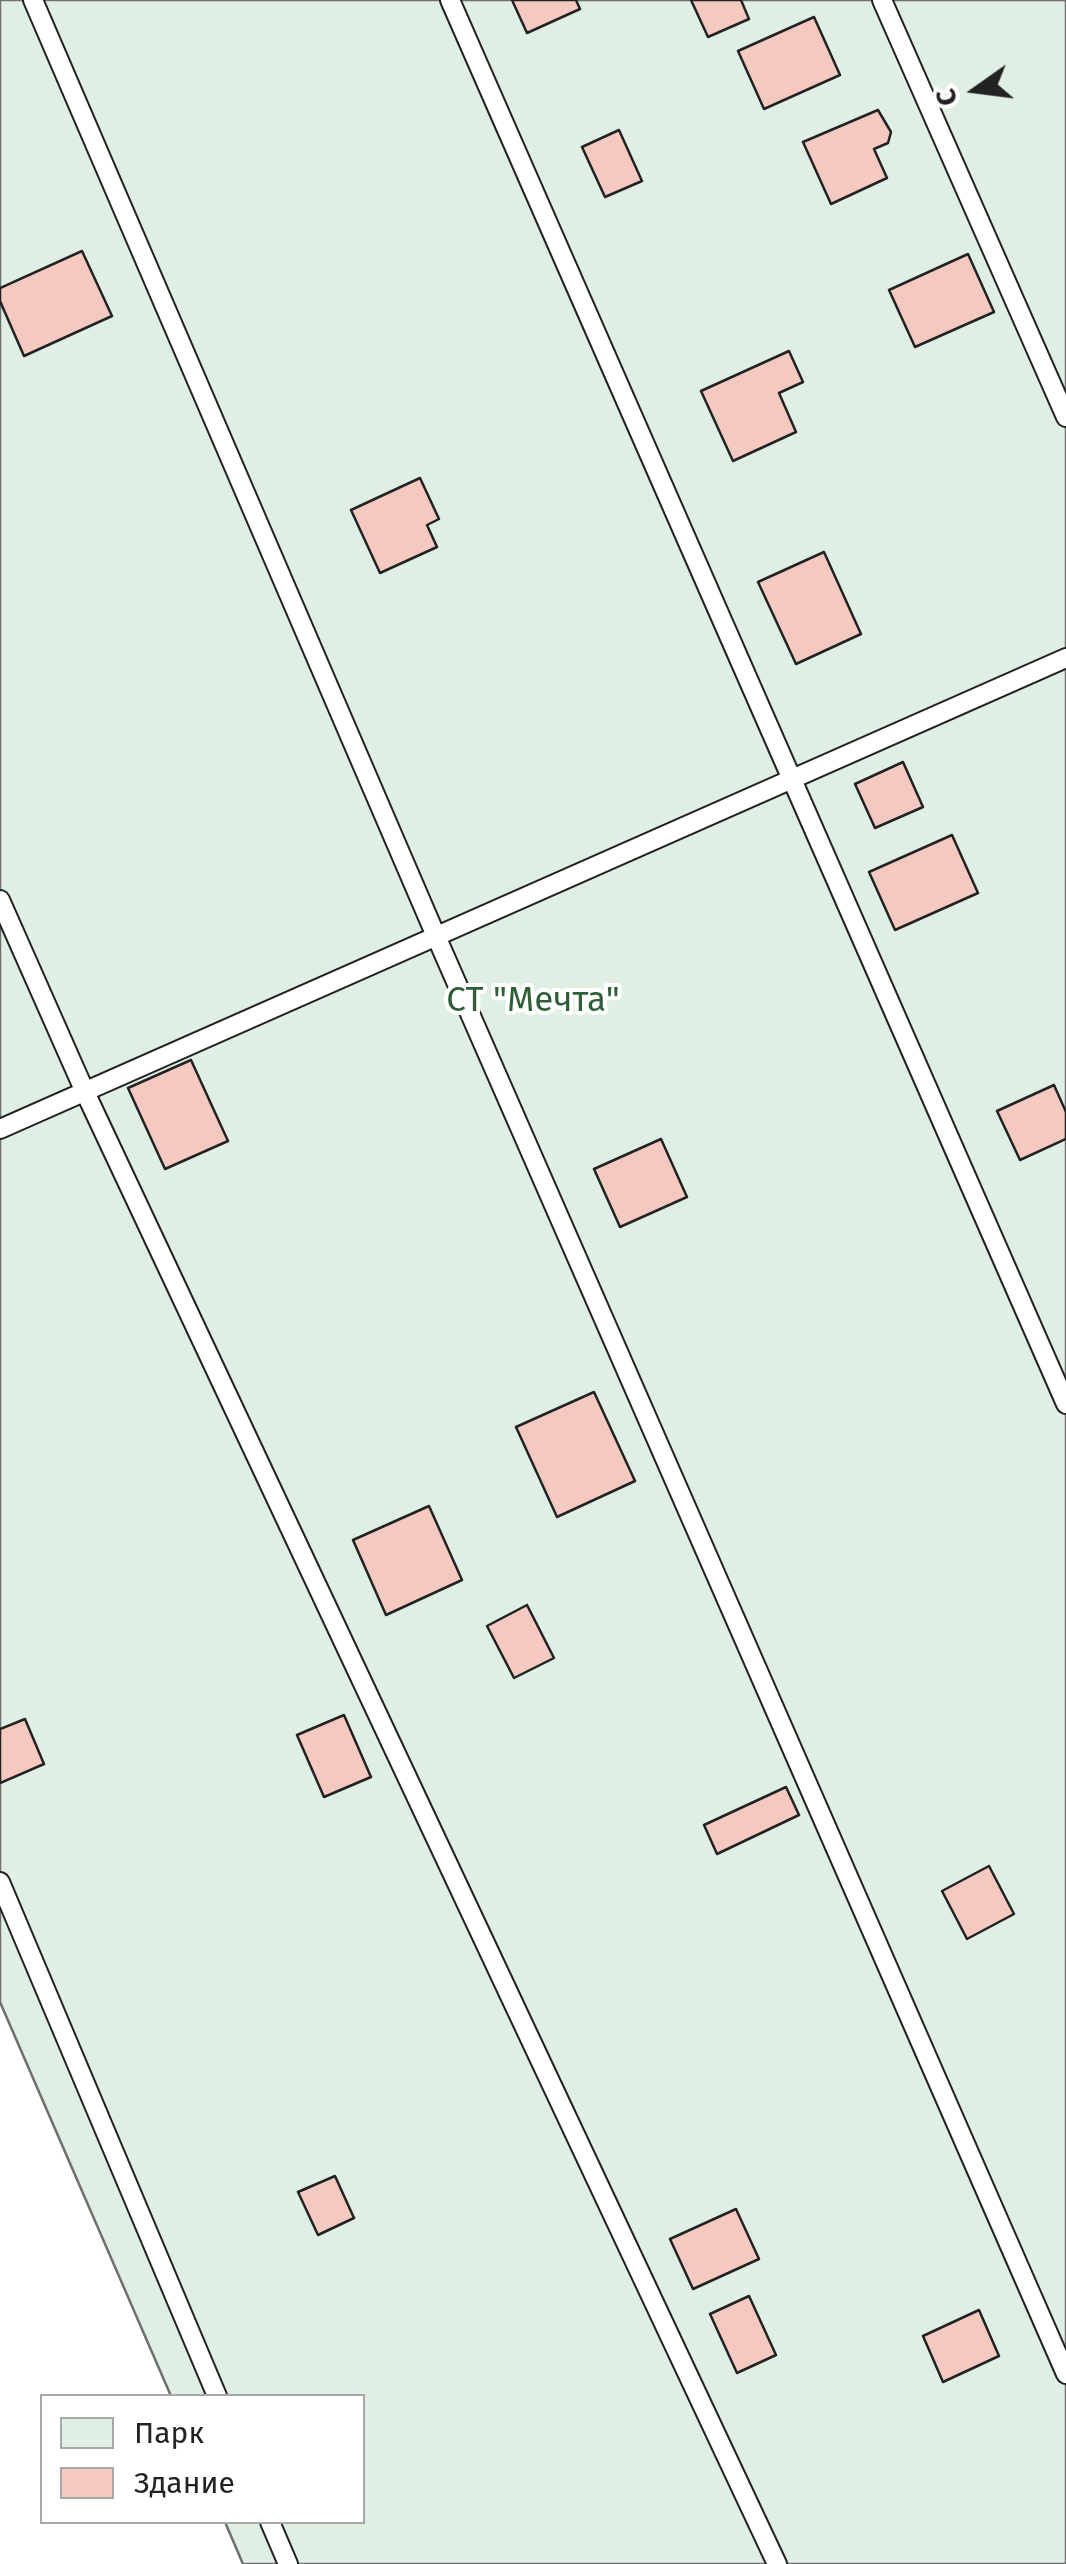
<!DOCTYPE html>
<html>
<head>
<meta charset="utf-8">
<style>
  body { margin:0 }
  #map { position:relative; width:1066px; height:2564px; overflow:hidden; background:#fff; font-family:"Fira Sans",sans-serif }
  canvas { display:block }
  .legend { position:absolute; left:40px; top:2394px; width:325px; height:130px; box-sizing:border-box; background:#fff; border:2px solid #a7a7a7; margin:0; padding:12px 18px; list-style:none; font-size:30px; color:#222 }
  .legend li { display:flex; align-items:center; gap:20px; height:50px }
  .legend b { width:50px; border:2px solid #a7a7a7 }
  .north { position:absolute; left:926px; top:40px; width:100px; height:100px; -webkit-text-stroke:8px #fff; paint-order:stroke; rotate:256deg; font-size:28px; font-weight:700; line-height:40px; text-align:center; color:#222 }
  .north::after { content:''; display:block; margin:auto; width:35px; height:45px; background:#222; clip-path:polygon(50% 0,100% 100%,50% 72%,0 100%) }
</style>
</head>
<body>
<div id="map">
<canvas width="1066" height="2564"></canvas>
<ul class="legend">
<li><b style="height:28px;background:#e0efe3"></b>Парк</li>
<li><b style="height:28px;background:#f3c9c0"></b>Здание</li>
</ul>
<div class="north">С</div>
</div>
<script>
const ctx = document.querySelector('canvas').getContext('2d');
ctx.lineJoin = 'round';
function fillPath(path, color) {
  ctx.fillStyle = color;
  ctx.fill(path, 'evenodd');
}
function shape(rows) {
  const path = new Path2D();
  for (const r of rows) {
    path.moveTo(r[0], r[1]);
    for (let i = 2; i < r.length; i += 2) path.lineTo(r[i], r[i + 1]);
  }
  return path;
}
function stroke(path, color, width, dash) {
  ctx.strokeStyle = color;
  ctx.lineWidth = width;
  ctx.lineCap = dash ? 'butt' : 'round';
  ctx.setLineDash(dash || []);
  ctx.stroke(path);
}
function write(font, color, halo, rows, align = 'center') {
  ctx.font = font + ' "Fira Sans",sans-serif';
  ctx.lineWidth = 8;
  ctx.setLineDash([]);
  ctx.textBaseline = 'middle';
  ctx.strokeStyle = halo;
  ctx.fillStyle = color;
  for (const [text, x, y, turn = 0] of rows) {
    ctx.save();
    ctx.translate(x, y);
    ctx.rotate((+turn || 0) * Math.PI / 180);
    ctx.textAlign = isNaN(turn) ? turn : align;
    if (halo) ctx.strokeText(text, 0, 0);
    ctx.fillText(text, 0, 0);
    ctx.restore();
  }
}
const green = shape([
  [0,0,1066,0,1066,2564,243,2564,225,2522,362,2522,362,2396,171,2396,0,2002,0,0]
]);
fillPath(green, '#e0efe3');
stroke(green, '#6f6f6f', 2.5);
const building = shape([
  [512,0,576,0,580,9,527,33,512,0],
  [691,0,741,0,749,19,708,37,691,0],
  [814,17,840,75,764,109,738,51,814,17],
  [878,110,891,132,888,143,874,149,887,178,831,204,803,142,878,110],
  [619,130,642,181,605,197,582,147,619,130],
  [82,251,112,316,24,356,0,301,0,288,82,251],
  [968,254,994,312,915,347,889,290,968,254],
  [789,351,803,382,779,393,796,432,733,461,701,391,789,351],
  [420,478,439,519,427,525,437,547,380,573,351,510,420,478],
  [824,552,861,634,796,664,758,582,824,552],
  [903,762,923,807,875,828,855,784,903,762],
  [952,835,978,893,895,930,869,872,952,835],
  [191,1060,228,1141,165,1169,128,1088,191,1060],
  [1054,1085,1066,1112,1066,1139,1020,1160,997,1111,1054,1085],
  [661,1139,687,1197,620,1227,594,1169,661,1139],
  [594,1392,635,1481,557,1517,516,1427,594,1392],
  [429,1506,462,1580,386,1615,353,1540,429,1506],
  [527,1605,554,1658,514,1678,487,1626,527,1605],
  [344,1715,371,1777,324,1797,297,1735,344,1715],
  [25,1719,44,1764,0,1783,0,1729,25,1719],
  [786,1787,799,1815,717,1854,704,1825,786,1787],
  [989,1866,1014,1914,967,1939,942,1891,989,1866],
  [335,2176,354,2218,318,2235,298,2192,335,2176],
  [736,2209,759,2259,693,2289,670,2239,736,2209],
  [749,2296,776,2355,737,2373,710,2314,749,2296],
  [979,2310,999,2356,943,2382,923,2336,979,2310]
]);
fillPath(building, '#f3c9c0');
stroke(building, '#222', 2.5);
const service = shape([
  [33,0,436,936,1066,2374],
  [450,0,1066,1404],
  [882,0,1066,417],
  [0,900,85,1092,777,2564],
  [0,1129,1066,658],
  [0,1882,217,2396],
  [270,2522,288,2564]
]);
stroke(service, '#222', 22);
stroke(service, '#fff', 18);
write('35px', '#2f5e38', '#fff', [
  ["СТ \"Мечта\"",533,1001]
]);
</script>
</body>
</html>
